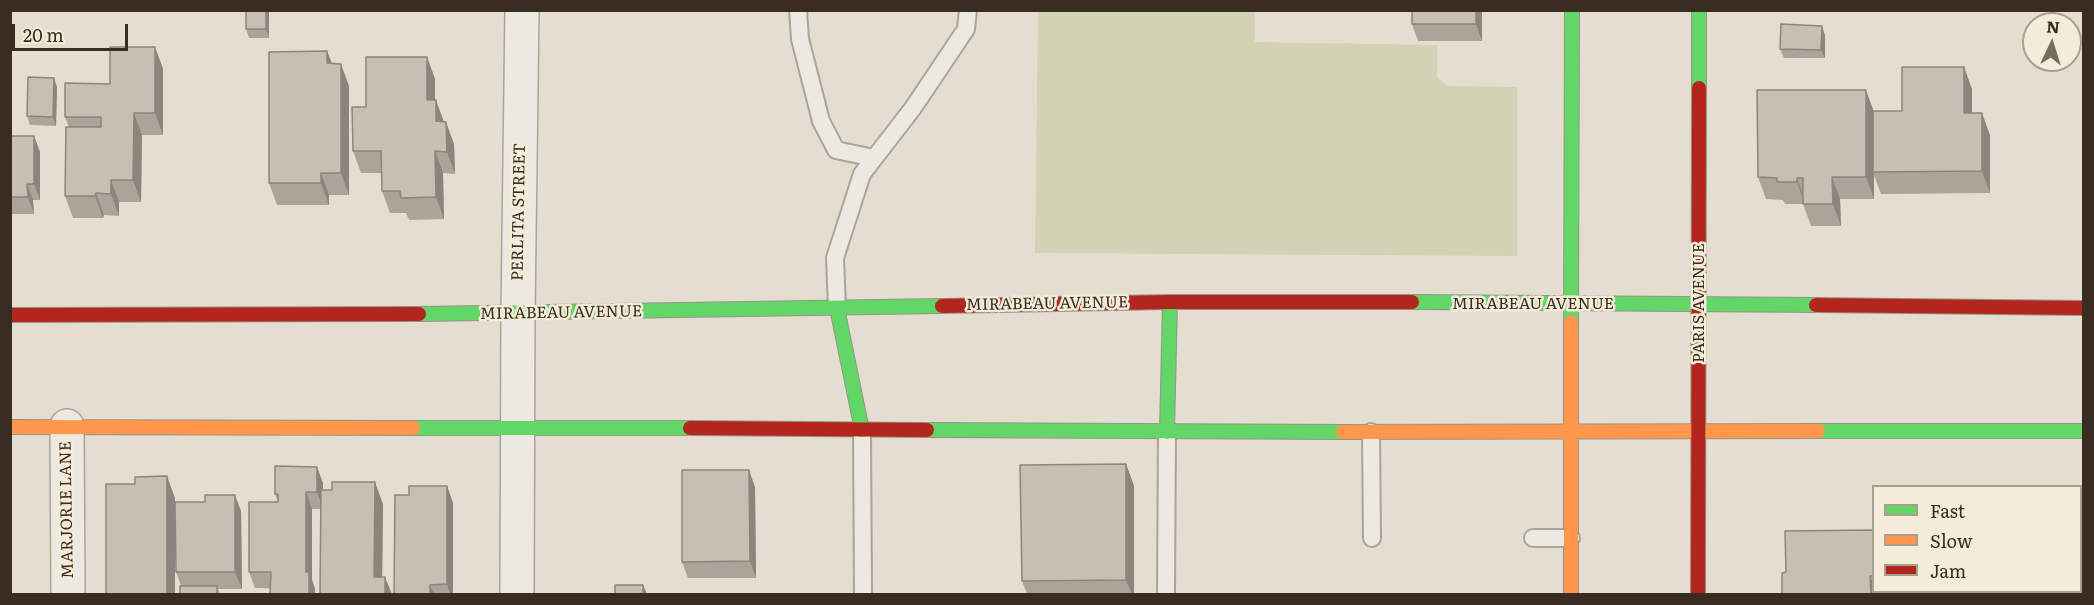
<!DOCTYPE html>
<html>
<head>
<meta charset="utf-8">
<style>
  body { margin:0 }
  #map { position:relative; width:2094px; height:605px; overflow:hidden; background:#e4ded1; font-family:Literata,serif }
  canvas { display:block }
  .frame { position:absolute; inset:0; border:12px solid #392d21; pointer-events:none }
  .legend { position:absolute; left:1872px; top:485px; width:210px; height:108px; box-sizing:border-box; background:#f4ecd8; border:2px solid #a9a08f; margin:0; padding:8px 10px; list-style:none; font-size:18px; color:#392d21 }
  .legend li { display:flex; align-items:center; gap:12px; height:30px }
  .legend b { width:30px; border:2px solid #a9a08f }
  .north { position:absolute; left:2022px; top:12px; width:60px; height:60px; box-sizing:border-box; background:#f4ecd8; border:2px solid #a9a08f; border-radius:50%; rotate:4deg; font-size:16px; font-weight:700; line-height:24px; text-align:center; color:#392d21 }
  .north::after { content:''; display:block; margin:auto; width:21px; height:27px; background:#756b5f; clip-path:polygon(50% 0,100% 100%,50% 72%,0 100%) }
  .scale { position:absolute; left:12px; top:24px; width:116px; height:27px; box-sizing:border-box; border:3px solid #392d21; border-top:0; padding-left:8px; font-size:18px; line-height:21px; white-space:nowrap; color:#392d21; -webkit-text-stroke:4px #f4ecd8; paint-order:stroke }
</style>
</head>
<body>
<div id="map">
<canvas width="2094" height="605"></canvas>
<div class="frame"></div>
<ul class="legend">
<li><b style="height:8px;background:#63d668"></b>Fast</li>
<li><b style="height:8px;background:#ff974d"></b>Slow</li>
<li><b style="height:8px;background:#b3261e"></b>Jam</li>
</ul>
<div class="north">N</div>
<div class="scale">20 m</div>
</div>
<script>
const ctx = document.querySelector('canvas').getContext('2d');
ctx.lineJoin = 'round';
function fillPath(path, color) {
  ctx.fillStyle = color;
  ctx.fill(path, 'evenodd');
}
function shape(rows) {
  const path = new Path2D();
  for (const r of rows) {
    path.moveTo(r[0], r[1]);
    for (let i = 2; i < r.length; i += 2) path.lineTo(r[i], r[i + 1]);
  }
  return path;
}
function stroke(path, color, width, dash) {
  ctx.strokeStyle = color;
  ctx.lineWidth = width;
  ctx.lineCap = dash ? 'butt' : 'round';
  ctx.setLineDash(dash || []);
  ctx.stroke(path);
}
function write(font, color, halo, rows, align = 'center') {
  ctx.font = font + ' Literata,serif';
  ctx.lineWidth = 5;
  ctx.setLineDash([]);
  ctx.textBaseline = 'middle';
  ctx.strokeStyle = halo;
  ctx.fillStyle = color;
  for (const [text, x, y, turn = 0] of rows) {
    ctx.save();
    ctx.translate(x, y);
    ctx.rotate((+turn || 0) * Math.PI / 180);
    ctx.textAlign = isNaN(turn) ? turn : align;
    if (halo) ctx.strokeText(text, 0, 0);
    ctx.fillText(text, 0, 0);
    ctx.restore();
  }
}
fillPath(shape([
  [1038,11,1255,11,1255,42,1437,45,1437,77,1447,86,1517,87,1517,256,1035,253]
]), '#d2d2b5');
const lane = shape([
  [798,10,800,39,821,121,836,150,874,158],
  [837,308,835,258,862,174,913,108,966,29,968,10],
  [862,430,863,594],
  [1371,432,1372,538],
  [1533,538,1571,538],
  [1166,594,1167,432]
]);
const street = shape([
  [67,426,68,594],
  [517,594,518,313,522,10]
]);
const fast = shape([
  [1699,88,1699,10],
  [1412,302,1816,305],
  [837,308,862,430],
  [419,314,942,306],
  [1571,322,1572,10],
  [413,428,690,428],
  [927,430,1343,432],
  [1818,431,2084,431],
  [1167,432,1170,302]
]);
const slow = shape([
  [10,427,413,428],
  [1343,432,1818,431],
  [1571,594,1571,322]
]);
const jam = shape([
  [1816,305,2084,308],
  [942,306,1170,302,1412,302],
  [10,315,419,314],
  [690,428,927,430],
  [1698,594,1699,88]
]);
stroke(lane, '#aaa499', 20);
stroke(street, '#aaa499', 36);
stroke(fast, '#99938a', 16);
stroke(slow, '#99938a', 16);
stroke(jam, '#99938a', 16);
stroke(lane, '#ece9e2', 16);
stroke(street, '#ece9e2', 33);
stroke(fast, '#63d668', 14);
stroke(slow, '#ff974d', 14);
stroke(jam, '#b3261e', 14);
fillPath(shape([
  [269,10,269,38,249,38,246,29],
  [1482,10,1482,41,1418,41,1412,24],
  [1825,35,1825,58,1784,58,1780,49],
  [155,47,163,69,163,135,142,135,141,202,119,202,119,216,104,215,103,218,73,218,65,196,69,127,65,117,110,84],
  [327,51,332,63,349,86,349,195,329,195,329,205,277,205,269,183],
  [427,57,435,79,435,100,443,121,454,144,455,174,443,173,444,219,409,220,406,213,390,213,382,191,381,173,361,173,353,151,366,107],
  [57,87,56,126,30,125,27,116],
  [1972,89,1972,113,1990,135,1990,193,1881,194,1874,175,1874,199,1840,199,1841,226,1811,226,1803,204,1785,204,1783,200,1766,199,1758,177,1873,111,1902,111],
  [10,136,34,136,40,152,40,200,33,200,34,214,10,214],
  [1126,464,1134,486,1134,594,1027,594,1022,581],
  [323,483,323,490,383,504,382,577,321,509,312,509,312,580,315,589,255,588,249,572,278,502,275,494],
  [447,486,453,503,453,594,394,594,409,495],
  [755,487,756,578,688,578,682,562],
  [241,511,242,589,218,589,220,594,180,594,181,586,176,572],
  [1874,530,1874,591,1926,591,1927,594,1782,594,1786,572]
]), '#aca399');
fillPath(shape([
  [266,10,269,10,269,38,266,29],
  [1476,10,1482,10,1482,41,1476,24],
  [1822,26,1825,35,1825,58,1821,50],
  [155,47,163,69,163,135,155,113],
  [327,51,335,73,327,63],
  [427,57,435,79,435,122,427,100],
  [341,64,349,86,349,195,341,173],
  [1964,67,1972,89,1972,135,1964,113],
  [54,78,57,87,56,126,53,117],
  [1866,90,1874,112,1873,172,1874,175,1874,199,1866,177],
  [436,100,444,122,436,121],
  [134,113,142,135,141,202,133,180],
  [1982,113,1990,135,1990,193,1982,171],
  [446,122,454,144,455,174,447,152],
  [34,136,40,152,40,200,34,184],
  [435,151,443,173,444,219,436,197],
  [321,173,329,195,329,205,321,183],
  [1832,177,1840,199,1841,226,1833,204],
  [1797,178,1805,200,1805,204,1797,182],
  [111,180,119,202,119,216,111,194],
  [27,184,33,200,34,214,28,197],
  [96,193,104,215,103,218,95,196],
  [1126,464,1134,486,1134,594,1132,594,1126,580],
  [317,467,323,483,323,509,317,492],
  [749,470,755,487,756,578,750,561],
  [167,476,175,498,175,594,167,594],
  [375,482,383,504,382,594,374,577],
  [447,486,453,503,453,594,450,594,447,584],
  [306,492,312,509,312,580,315,589,315,594,309,594,306,572],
  [235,495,241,511,242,589,235,572],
  [1870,576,1874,586,1874,591,1876,591,1877,594,1871,594],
  [385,577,392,594,385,594],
  [430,585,434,594,430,594],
  [643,585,647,594,643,594],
  [2041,591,2049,591,2049,594,2041,594]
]), '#8c857d');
const building = shape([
  [246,10,266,10,266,29,246,29,246,10],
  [1412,10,1476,10,1476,24,1412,24,1412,10],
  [1781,24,1822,26,1821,50,1780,49,1781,24],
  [110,47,155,47,155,113,134,113,133,180,111,180,111,194,96,193,95,196,65,196,66,127,101,127,101,117,65,117,65,83,110,84,110,47],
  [327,51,327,63,341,64,341,173,321,173,321,183,269,183,269,52,327,51],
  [366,57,427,57,427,100,436,100,436,121,446,122,447,152,435,151,436,197,401,198,400,191,382,191,381,151,353,151,352,107,366,107,366,57],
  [1902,67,1964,67,1964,113,1982,113,1982,171,1873,172,1873,111,1902,111,1902,67],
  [28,77,54,78,53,117,27,116,28,77],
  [1757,90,1866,90,1866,177,1832,177,1833,204,1803,204,1803,178,1797,178,1797,182,1777,182,1777,178,1758,177,1757,90],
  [10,136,34,136,34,184,27,184,28,197,10,197,10,136],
  [1126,464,1126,580,1022,581,1020,465,1126,464],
  [275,466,317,467,317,492,306,492,306,572,309,572,309,594,270,594,271,572,249,572,249,502,278,502,278,494,275,494,275,466],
  [682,470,749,470,750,561,682,562,682,470],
  [167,476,167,594,106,594,106,484,135,484,135,477,167,476],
  [332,482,375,482,374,577,385,577,385,594,320,594,321,490,332,490,332,482],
  [409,486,447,486,447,584,430,585,430,594,394,594,395,495,409,495,409,486],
  [205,495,235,495,235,572,176,572,175,502,205,502,205,495],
  [1874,530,1874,576,1870,576,1871,594,1782,594,1782,573,1786,572,1785,531,1874,530],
  [615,585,643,585,643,594,615,594,615,585],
  [180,586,217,586,217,594,180,594,180,586],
  [1946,591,2041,591,2041,594,1946,594,1946,591]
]);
fillPath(building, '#c8beb2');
stroke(building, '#8c857d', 1.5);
write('16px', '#392d21', '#f4ecd8', [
  ["PERLITA STREET",519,212,-89],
  ["PARIS AVENUE",1699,303,-90],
  ["MIRABEAU AVENUE",1047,304,-1],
  ["MIRABEAU AVENUE",1533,304],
  ["MIRABEAU AVENUE",561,313,-1],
  ["MARJORIE LANE",67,510,-91]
]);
</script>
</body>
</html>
